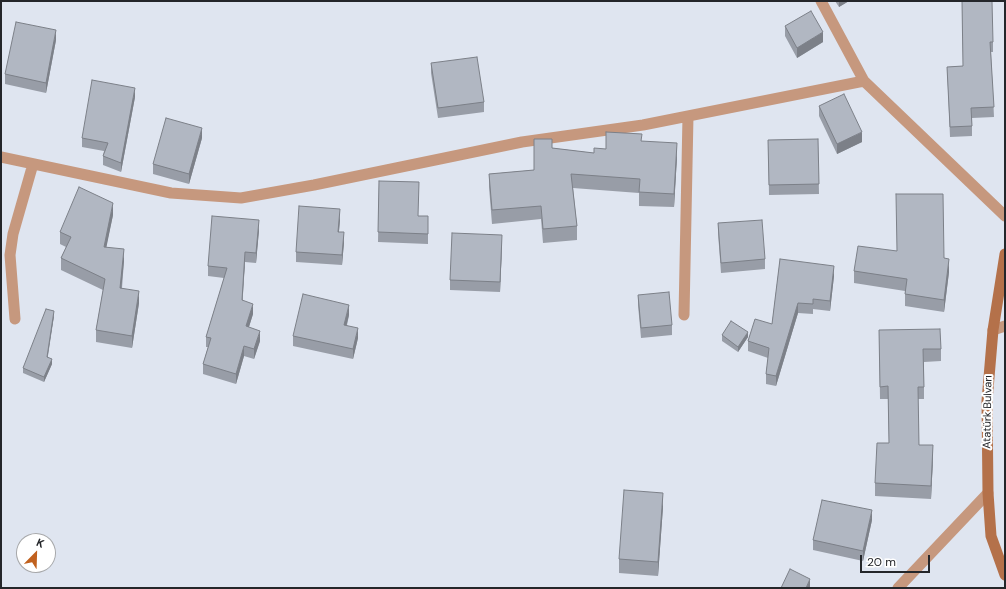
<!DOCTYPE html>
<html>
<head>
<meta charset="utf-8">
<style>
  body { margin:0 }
  #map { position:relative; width:1006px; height:589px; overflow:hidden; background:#dfe5f0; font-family:"DM Sans",sans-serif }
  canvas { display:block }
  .frame { position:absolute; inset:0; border:2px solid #24262a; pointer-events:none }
  .north { position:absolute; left:16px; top:533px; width:40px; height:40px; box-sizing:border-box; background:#fff; border:1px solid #a7a8aa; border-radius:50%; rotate:23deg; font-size:11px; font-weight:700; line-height:16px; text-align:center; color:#24262a }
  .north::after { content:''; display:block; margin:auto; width:14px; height:18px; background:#c1611e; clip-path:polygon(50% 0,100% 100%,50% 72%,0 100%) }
  .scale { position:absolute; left:860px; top:555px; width:70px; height:18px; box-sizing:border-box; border:2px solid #24262a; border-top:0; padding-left:5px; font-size:12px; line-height:14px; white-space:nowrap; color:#24262a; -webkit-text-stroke:3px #fff; paint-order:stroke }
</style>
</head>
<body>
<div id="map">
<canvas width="1006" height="589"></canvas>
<div class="frame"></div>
<div class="north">K</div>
<div class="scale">20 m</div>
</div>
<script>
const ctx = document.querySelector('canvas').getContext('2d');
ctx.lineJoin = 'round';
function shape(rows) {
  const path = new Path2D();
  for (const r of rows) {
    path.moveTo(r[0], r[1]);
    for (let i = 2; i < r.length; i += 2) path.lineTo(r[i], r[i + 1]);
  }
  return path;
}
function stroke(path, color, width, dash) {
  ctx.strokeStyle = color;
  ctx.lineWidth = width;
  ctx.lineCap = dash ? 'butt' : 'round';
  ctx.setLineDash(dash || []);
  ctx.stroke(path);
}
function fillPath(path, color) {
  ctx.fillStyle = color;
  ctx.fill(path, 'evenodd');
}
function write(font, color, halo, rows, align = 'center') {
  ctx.font = font + ' "DM Sans",sans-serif';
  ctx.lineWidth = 4;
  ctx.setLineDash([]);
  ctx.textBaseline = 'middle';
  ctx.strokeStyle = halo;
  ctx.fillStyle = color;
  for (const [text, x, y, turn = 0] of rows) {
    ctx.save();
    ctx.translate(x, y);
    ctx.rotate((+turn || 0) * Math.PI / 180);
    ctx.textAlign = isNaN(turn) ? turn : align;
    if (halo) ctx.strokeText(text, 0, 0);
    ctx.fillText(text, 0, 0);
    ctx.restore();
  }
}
stroke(shape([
  [821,1,864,81,1005,216],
  [1,157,171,193,241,198,314,185,522,142,643,125,864,81],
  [684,315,688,116],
  [15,319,10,255,13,234,33,164],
  [993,330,1005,326],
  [898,588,988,493]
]), '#c6987e', 11);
stroke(shape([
  [1005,254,993,330,987,401,988,493,991,536,1005,575]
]), '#b4714a', 11);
fillPath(shape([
  [835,1,849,1,839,7],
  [962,1,993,42,993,52,991,52,994,117,972,118,972,136,950,137,947,67,963,66],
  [785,26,823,42,797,58,785,36],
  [56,40,46,93,5,84,5,74],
  [431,63,484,102,484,112,438,118,431,73],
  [135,97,121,172,103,165,103,156,104,151,82,147,82,138],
  [819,106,862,142,837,154,819,116],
  [202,138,189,184,153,174,153,164],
  [818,139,819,194,769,195,768,140],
  [642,141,677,157,674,207,639,206,639,193,573,188,577,226,577,240,543,243,541,219,492,224,489,187,489,174,534,170,552,148,594,153,606,149],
  [379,181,418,216,428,216,428,244,378,242],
  [113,215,106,247,124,261,122,288,139,303,132,348,96,342,96,330,103,290,61,270,61,258,66,247,60,244,60,232],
  [340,219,339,232,344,242,342,265,296,262,296,252],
  [718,223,765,259,765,269,721,273,718,233],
  [259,230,256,263,245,262,242,300,253,314,249,327,260,341,254,359,244,356,236,384,203,374,203,364,208,347,206,347,206,337,224,278,208,276,208,266],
  [502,245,500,292,450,290,450,280],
  [944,258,949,272,944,312,905,306,905,291,854,283,854,271],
  [780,259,834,276,830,311,813,309,813,314,798,313,776,386,766,384,766,374,768,358,748,351,748,341,772,324],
  [638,295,672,325,672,335,641,338,638,305],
  [349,315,347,325,358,338,353,359,293,346,293,336],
  [54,316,47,357,52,364,44,382,23,373,23,368],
  [879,330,941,349,941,361,924,362,924,399,918,399,919,445,933,458,931,499,875,496,875,483,889,443,888,399,880,399],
  [722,335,748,337,738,352,722,341],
  [663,507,658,576,619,573,619,559],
  [872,520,863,561,813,550,813,540]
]), '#989da7');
fillPath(shape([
  [839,1,849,1,839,7],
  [56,30,56,40,46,93,46,83],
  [823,32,823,42,797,58,797,48],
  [135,88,135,97,121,172,121,163],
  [202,128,202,138,189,184,189,174],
  [862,132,862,142,837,154,837,144],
  [677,143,677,157,674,207,674,194],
  [113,203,113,215,104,259,104,247],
  [340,209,340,219,338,242,338,232],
  [259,220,259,230,256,263,256,253],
  [344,232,344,242,342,265,342,255],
  [502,235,502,245,500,292,500,282],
  [124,249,124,261,120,300,120,288],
  [245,252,245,262,242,310,242,300],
  [949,259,949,272,944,312,944,300],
  [834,266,834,276,830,311,830,301],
  [139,291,139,303,132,348,132,336],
  [798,303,798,313,776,386,776,376],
  [253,304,253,314,246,336,246,326],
  [349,305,349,315,344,335,344,325],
  [54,311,54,316,47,362,47,357],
  [358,328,358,338,353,359,353,349],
  [260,331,260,341,254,359,254,349],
  [748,332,748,337,738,352,738,347],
  [244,346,244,356,236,384,236,374],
  [52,359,52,364,44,382,44,377],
  [933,445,933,458,931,499,931,486],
  [663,493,663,507,658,576,658,562],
  [872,510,872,520,863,561,863,551],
  [810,579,810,588,806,588]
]), '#7c8088');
const building = shape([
  [962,1,992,1,993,42,990,42,994,107,971,108,972,126,950,127,947,67,963,66,962,1],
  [811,11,823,32,797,48,785,26,811,11],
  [16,22,56,30,46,83,5,74,16,22],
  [477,57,484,102,438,108,431,63,477,57],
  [92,80,135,88,121,163,103,156,108,143,82,138,92,80],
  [844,94,862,132,837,144,819,106,844,94],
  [166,118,202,128,189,174,153,164,166,118],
  [606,132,642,134,641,141,677,143,674,194,639,192,640,179,571,174,577,226,543,229,541,206,492,210,489,174,534,170,534,139,552,139,552,148,594,153,594,148,606,149,606,132],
  [818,139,819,184,769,185,768,140,818,139],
  [379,181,419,182,418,216,428,216,428,234,378,232,379,181],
  [79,187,113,203,104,247,124,249,120,288,139,291,132,336,96,330,105,279,61,258,71,237,60,232,79,187],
  [896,194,943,194,944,258,949,259,944,300,905,294,907,279,854,271,858,246,897,251,896,194],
  [299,206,340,209,338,232,344,232,342,255,296,252,299,206],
  [212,216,259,220,256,253,245,252,242,300,253,304,246,326,260,331,254,349,244,346,236,374,203,364,211,338,206,337,227,268,208,266,212,216],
  [762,220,765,259,721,263,718,223,762,220],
  [452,233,502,235,500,282,450,280,452,233],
  [780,259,834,266,830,301,813,299,813,304,798,303,776,376,766,374,769,348,748,341,755,319,772,324,780,259],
  [669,292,672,325,641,328,638,295,669,292],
  [303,294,349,305,344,325,358,328,353,349,293,336,303,294],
  [46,309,54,311,47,357,52,359,44,377,23,368,46,309],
  [731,321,748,332,738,347,722,335,731,321],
  [940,329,941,349,923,349,924,387,918,387,919,445,933,445,931,486,875,483,877,443,889,443,888,386,880,387,879,330,940,329],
  [624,490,663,493,658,562,619,559,624,490],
  [822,500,872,510,863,551,813,540,822,500],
  [790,569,810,579,806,588,781,588,790,569]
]);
fillPath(building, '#b1b7c2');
stroke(building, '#7c8088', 1);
write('11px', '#24262a', '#fff', [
  ["Atatürk Bulvarı",988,412,-89]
]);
</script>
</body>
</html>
